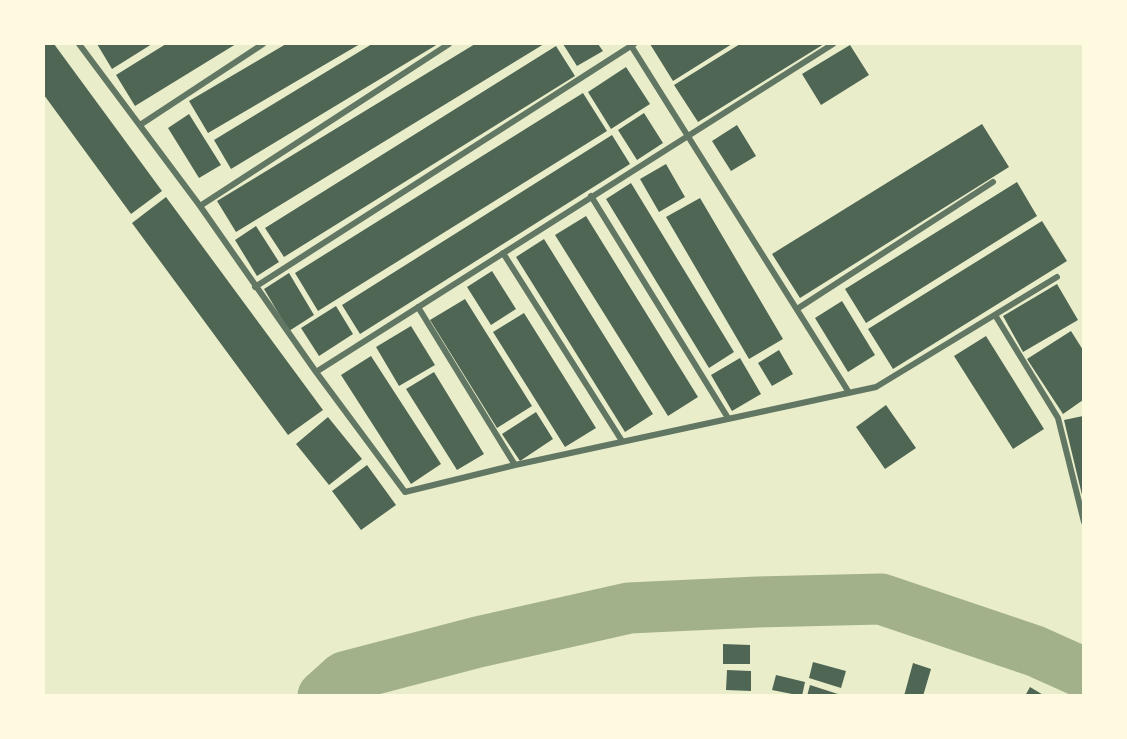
<!DOCTYPE html>
<html>
<head>
<meta charset="utf-8">
<style>
  body { margin:0 }
  #map { position:relative; width:1127px; height:739px; overflow:hidden; background:#e9edc9; font-family:Karla,sans-serif }
  canvas { display:block }
  .frame { position:absolute; inset:0; border:45px solid #fefae0; pointer-events:none }
</style>
</head>
<body>
<div id="map">
<canvas width="1127" height="739"></canvas>
<div class="frame"></div>
</div>
<script>
const ctx = document.querySelector('canvas').getContext('2d');
ctx.lineJoin = 'round';
function shape(rows) {
  const path = new Path2D();
  for (const r of rows) {
    path.moveTo(r[0], r[1]);
    for (let i = 2; i < r.length; i += 2) path.lineTo(r[i], r[i + 1]);
  }
  return path;
}
function stroke(path, color, width, dash) {
  ctx.strokeStyle = color;
  ctx.lineWidth = width;
  ctx.lineCap = dash ? 'butt' : 'round';
  ctx.setLineDash(dash || []);
  ctx.stroke(path);
}
function fillPath(path, color) {
  ctx.fillStyle = color;
  ctx.fill(path, 'evenodd');
}
stroke(shape([
  [323,696,344,677,478,642,629,608,757,602,881,599,1035,651,1084,673]
]), '#a3b18a', 51);
fillPath(shape([
  [44,44,54,44,162,191,131,214,44,95],
  [97,44,152,44,112,69],
  [166,44,236,44,135,106,116,75],
  [286,44,360,44,208,133,189,101],
  [372,44,438,44,231,169,214,140],
  [475,44,544,44,236,232,217,201],
  [563,44,598,44,603,51,577,66],
  [650,44,732,44,673,81],
  [740,44,824,44,698,122,674,85],
  [850,45,869,75,821,105,802,74],
  [556,46,575,76,284,257,265,228],
  [626,67,650,104,611,129,588,92],
  [583,93,607,131,318,311,295,273],
  [644,113,663,143,637,160,618,130],
  [189,114,221,165,199,178,168,128],
  [982,124,1009,167,800,298,772,254],
  [737,125,756,156,731,171,712,141],
  [612,135,630,164,360,334,342,305],
  [666,164,685,197,659,212,640,179],
  [1017,182,1037,216,866,323,845,289],
  [631,183,734,352,709,368,606,199],
  [166,197,323,410,288,435,132,223],
  [700,198,783,339,749,359,666,217],
  [586,216,698,397,668,416,555,235],
  [1042,221,1067,261,893,369,868,329],
  [256,226,279,262,257,276,235,240],
  [544,239,653,414,625,432,516,257],
  [492,271,516,309,491,325,467,287],
  [289,273,314,315,289,331,264,289],
  [1057,284,1078,320,1023,352,1003,316],
  [465,299,532,406,497,428,430,320],
  [842,301,875,355,848,372,815,318],
  [336,306,353,334,319,356,301,328],
  [524,313,596,428,565,447,493,332],
  [411,326,435,365,399,386,376,347],
  [1071,331,1083,350,1083,400,1063,414,1027,359],
  [986,336,1044,429,1013,449,954,356],
  [779,350,793,374,772,386,758,363],
  [371,356,441,464,411,484,341,375],
  [740,358,761,394,732,411,711,375],
  [434,372,484,454,457,470,406,389],
  [886,405,916,448,885,469,856,427],
  [536,412,553,439,520,461,502,434],
  [1083,416,1083,499,1064,420],
  [328,417,362,459,329,485,296,444],
  [367,465,396,505,361,530,332,491],
  [723,644,750,645,750,664,723,664],
  [813,662,846,671,841,688,809,678],
  [913,663,931,669,923,696,904,696],
  [727,670,751,671,751,691,726,690],
  [776,675,805,682,802,696,772,690],
  [810,685,841,695,841,696,807,696],
  [1030,687,1045,696,1025,696]
]), '#4f6655');
stroke(shape([
  [79,44,200,206,316,372,405,492,515,465,876,387,1057,277],
  [630,44,848,391],
  [140,125,263,44],
  [591,196,728,418],
  [200,206,449,44],
  [503,253,622,441],
  [255,287,634,44],
  [418,307,515,465],
  [797,309,993,182],
  [995,315,1058,418,1084,522],
  [316,372,833,44]
]), '#617663', 6);
</script>
</body>
</html>
